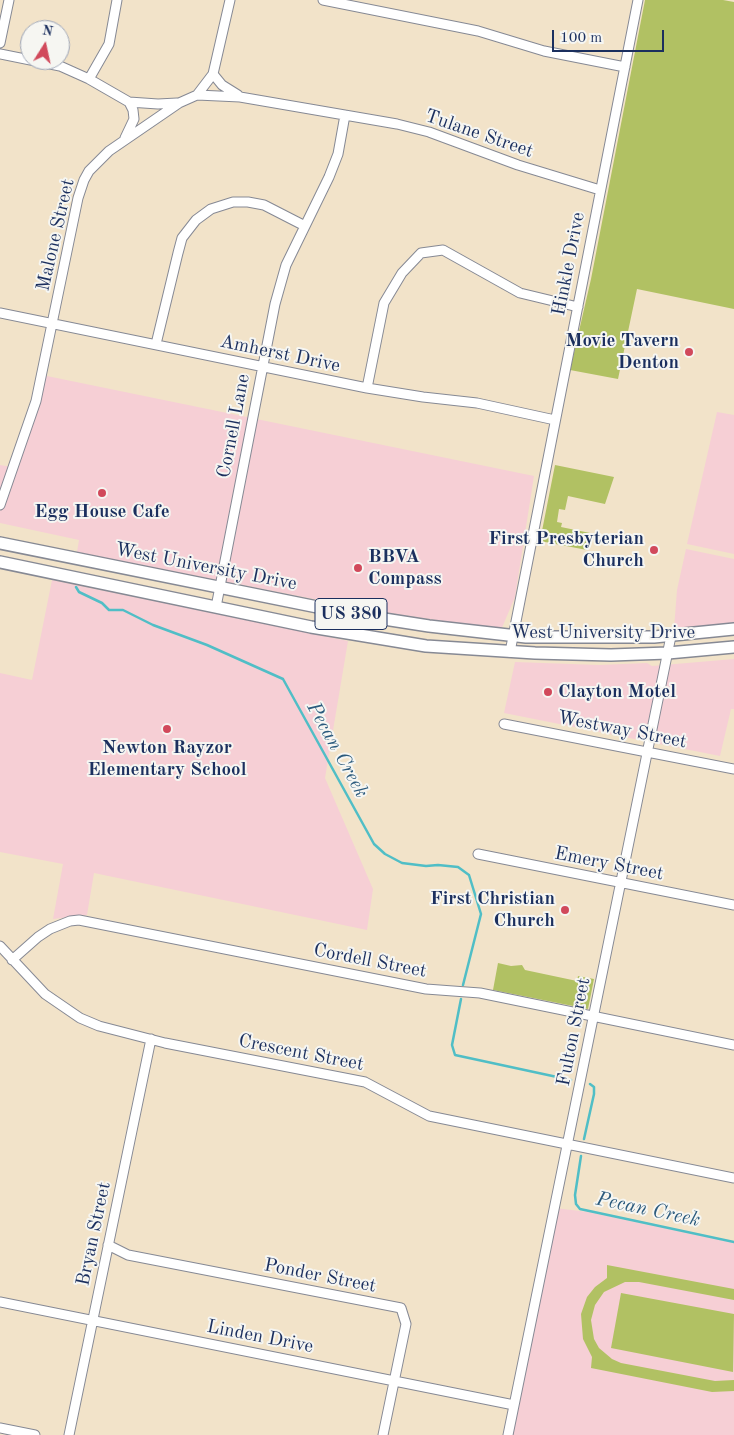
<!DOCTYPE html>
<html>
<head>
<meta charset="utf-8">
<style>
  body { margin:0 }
  #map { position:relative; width:734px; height:1435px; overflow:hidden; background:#f2e3c9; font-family:"Old Standard TT",serif }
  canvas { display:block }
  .north { position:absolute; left:20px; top:20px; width:50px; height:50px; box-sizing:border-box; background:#f6f6f2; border:1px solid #9ea6b7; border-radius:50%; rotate:10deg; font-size:14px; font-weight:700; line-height:20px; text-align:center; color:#1b2f5e }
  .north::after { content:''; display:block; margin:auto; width:18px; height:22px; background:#d1495b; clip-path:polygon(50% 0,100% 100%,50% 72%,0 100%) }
  .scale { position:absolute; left:552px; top:30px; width:112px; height:22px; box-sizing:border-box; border:2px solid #1b2f5e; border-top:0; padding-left:6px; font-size:15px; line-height:18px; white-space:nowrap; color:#1b2f5e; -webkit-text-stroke:4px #f6f6f2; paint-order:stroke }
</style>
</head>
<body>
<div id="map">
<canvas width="734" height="1435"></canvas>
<div class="north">N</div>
<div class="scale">100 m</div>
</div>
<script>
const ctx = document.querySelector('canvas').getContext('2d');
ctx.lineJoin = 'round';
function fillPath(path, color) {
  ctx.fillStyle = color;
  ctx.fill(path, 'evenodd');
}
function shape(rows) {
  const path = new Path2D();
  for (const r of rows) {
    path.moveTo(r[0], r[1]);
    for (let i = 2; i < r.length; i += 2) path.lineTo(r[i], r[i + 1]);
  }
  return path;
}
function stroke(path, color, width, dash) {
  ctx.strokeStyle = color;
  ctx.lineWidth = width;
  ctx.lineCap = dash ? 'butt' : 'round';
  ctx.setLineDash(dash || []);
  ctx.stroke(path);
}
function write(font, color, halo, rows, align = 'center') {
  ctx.font = font + ' "Old Standard TT",serif';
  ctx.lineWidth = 4;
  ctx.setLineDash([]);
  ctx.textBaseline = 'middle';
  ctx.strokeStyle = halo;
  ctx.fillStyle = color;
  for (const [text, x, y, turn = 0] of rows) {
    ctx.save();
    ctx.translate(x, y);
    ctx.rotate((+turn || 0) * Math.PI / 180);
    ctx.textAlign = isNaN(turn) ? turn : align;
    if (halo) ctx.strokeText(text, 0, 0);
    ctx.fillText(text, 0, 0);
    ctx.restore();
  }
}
fillPath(shape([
  [42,375,534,476,515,597,501,630,364,609,77,552,79,540,0,523,0,465,12,467],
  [717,412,734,415,734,554,687,544],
  [686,549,734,559,734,624,674,629,677,590],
  [52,580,348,641,325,778,373,889,367,930,94,873,87,915,53,919,63,864,0,852,0,673,32,680],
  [734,659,734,709,731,709,720,756,504,713,515,662,599,665,647,663,652,666],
  [555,1208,588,1212,734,1243,734,1435,513,1435]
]), '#f6cfd5');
fillPath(shape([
  [645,0,723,0,734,2,734,309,637,289,618,379,570,370,591,279],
  [555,465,614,477,605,504,568,496,565,510,559,509,557,522,562,523,561,527,590,533,587,550,540,541],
  [498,963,511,966,522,965,525,970,577,981,578,976,594,979,588,1009,493,990],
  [607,1265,734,1289,734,1300,639,1282,625,1282,604,1292,595,1305,591,1320,594,1339,599,1348,612,1359,621,1363,715,1381,734,1380,734,1391,712,1392,591,1368,592,1357,583,1339,581,1314,587,1297,595,1287,607,1278],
  [621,1293,734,1314,733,1372,611,1348]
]), '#b1c163');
stroke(shape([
  [76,587,79,592,102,603,109,610,123,610,153,625,207,645,283,679,374,844,385,854,402,863,426,866,438,865,458,867,469,875,481,914,463,985],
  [461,999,452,1045,455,1055,571,1080],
  [584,1139,594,1094,594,1087,590,1084],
  [581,1156,575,1195,576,1204,580,1209,734,1242]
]), '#50bec6', 2.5);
const minor = shape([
  [323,0,478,31,544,51,625,67],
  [0,43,9,0],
  [0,54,60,66,89,79,129,102,158,104,177,103],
  [213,74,222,85,238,95],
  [89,79,109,44,117,0],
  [197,95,240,97,397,124,429,132,518,165,600,190],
  [125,138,134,119,133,110,129,102],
  [0,313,367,388,423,397,477,403,555,420],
  [156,344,178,253,182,238,196,220,211,209,233,202,248,202,264,205,305,226],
  [367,388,384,303,402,273,421,253,443,250,520,293,578,307],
  [0,505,36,401,78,198,84,180,89,171,109,151,179,103,197,95,213,74,230,0],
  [216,607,275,304,286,265,329,177,338,154,345,115],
  [510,652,638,0],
  [504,724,734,769],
  [478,854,734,905],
  [0,946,45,994,80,1018,99,1026,165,1043,365,1082,429,1116,734,1178],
  [12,960,38,937,50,929,70,921,79,920,426,989,480,993,734,1045],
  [108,1245,128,1255,401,1308,406,1324,383,1435],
  [0,1302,514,1405],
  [0,1428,35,1435],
  [69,1435,151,1039],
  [508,1435,671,636]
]);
const major = shape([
  [0,543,352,614,429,626,526,637,654,637,734,629],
  [0,562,311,627,426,646,535,653,611,655,668,653,734,647]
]);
stroke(minor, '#868994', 11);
stroke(major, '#868994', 14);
stroke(minor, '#fff', 9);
stroke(major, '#fff', 11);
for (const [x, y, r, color] of [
  [689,352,5,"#d1495b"],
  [102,493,5,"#d1495b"],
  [654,550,5,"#d1495b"],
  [358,568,5,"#d1495b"],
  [548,692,5,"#d1495b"],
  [167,729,5,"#d1495b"],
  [565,910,5,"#d1495b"]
]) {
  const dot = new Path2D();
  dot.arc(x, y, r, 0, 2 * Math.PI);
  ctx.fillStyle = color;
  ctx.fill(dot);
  stroke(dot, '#f6f6f2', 2);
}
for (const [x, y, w] of [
  [351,614,72]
]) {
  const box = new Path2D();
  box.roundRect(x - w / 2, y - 15.5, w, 31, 4);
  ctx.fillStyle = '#f6f6f2';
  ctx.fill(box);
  stroke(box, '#1b2f5e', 1);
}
write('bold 18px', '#1b2f5e', null, [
  ["US 380",351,614]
]);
write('19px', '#1b2f5e', '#f6f6f2', [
  ["Tulane Street",479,134,19],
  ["Malone Street",56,235,-77],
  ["Hinkle Drive",569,264,-79],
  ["Amherst Drive",280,354,12],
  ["Cornell Lane",234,426,-79],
  ["West University Drive",206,567,11],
  ["West University Drive",603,633],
  ["Westway Street",622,730,11],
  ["Emery Street",609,864,11],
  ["Cordell Street",370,961,11],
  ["Fulton Street",574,1032,-79],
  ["Crescent Street",301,1053,11],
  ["Bryan Street",94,1234,-78],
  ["Ponder Street",320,1276,11],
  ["Linden Drive",260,1337,11]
]);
write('bold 19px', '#1b2f5e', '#f6f6f2', [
  ["Movie Tavern",679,341],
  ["Denton",679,363],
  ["Egg House Cafe",102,512,"center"],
  ["First Presbyterian",644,539],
  ["Church",644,561],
  ["BBVA",368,557,"left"],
  ["Compass",368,579,"left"],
  ["Clayton Motel",558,692,"left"],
  ["Newton Rayzor",167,748,"center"],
  ["Elementary School",167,770,"center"],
  ["First Christian",555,899],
  ["Church",555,921]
], 'right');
write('italic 20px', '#2b5a7d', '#f6f6f2', [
  ["Pecan Creek",337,750,61],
  ["Pecan Creek",648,1210,12]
]);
</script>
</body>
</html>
